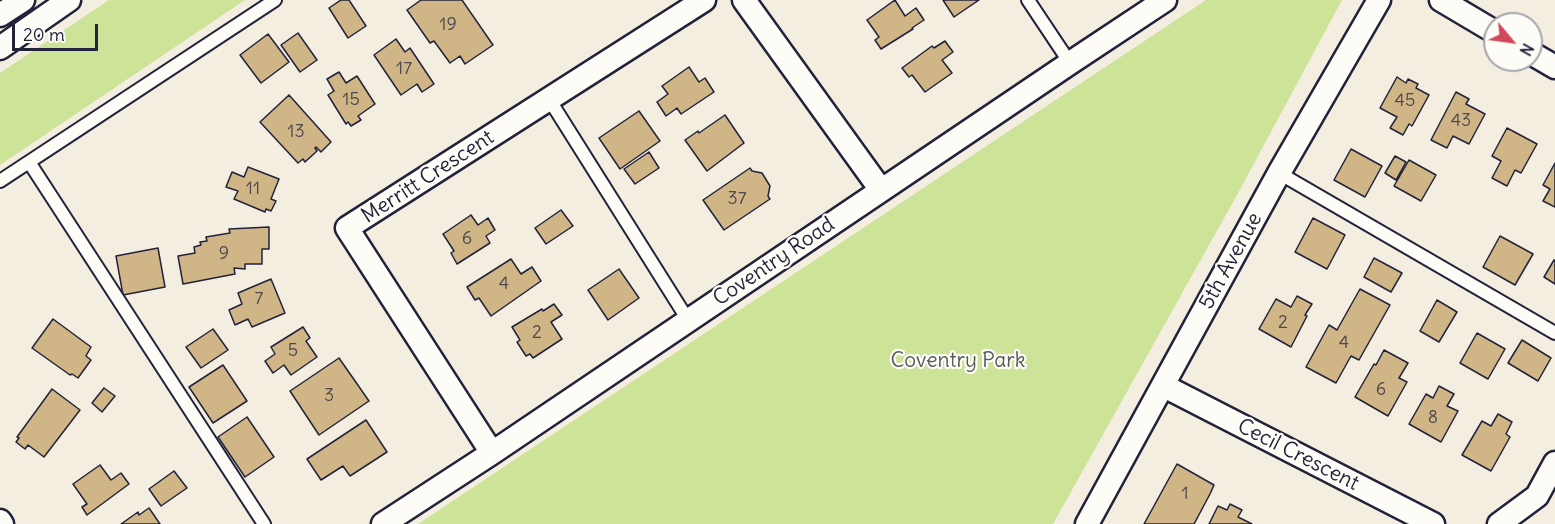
<!DOCTYPE html>
<html>
<head>
<meta charset="utf-8">
<style>
  body { margin:0 }
  #map { position:relative; width:1555px; height:524px; overflow:hidden; background:#f4eee0; font-family:Delius,sans-serif }
  canvas { display:block }
  .north { position:absolute; left:1483px; top:12px; width:60px; height:60px; box-sizing:border-box; background:#fdfcf7; border:2px solid #a5a5ac; border-radius:50%; rotate:119deg; font-size:16px; font-weight:700; line-height:24px; text-align:center; color:#22223b }
  .north::after { content:''; display:block; margin:auto; width:21px; height:27px; background:#d1495b; clip-path:polygon(50% 0,100% 100%,50% 72%,0 100%) }
  .scale { position:absolute; left:12px; top:24px; width:86px; height:27px; box-sizing:border-box; border:3px solid #22223b; border-top:0; padding-left:8px; font-size:18px; line-height:21px; white-space:nowrap; color:#22223b; -webkit-text-stroke:4px #fdfcf7; paint-order:stroke }
</style>
</head>
<body>
<div id="map">
<canvas width="1555" height="524"></canvas>
<div class="north">N</div>
<div class="scale">20 m</div>
</div>
<script>
const ctx = document.querySelector('canvas').getContext('2d');
ctx.lineJoin = 'round';
function fillPath(path, color) {
  ctx.fillStyle = color;
  ctx.fill(path, 'evenodd');
}
function shape(rows) {
  const path = new Path2D();
  for (const r of rows) {
    path.moveTo(r[0], r[1]);
    for (let i = 2; i < r.length; i += 2) path.lineTo(r[i], r[i + 1]);
  }
  return path;
}
function stroke(path, color, width, dash) {
  ctx.strokeStyle = color;
  ctx.lineWidth = width;
  ctx.lineCap = dash ? 'butt' : 'round';
  ctx.setLineDash(dash || []);
  ctx.stroke(path);
}
function write(font, color, halo, rows, align = 'center') {
  ctx.font = font + ' Delius,sans-serif';
  ctx.lineWidth = 4.5;
  ctx.setLineDash([]);
  ctx.textBaseline = 'middle';
  ctx.strokeStyle = halo;
  ctx.fillStyle = color;
  for (const [text, x, y, turn = 0] of rows) {
    ctx.save();
    ctx.translate(x, y);
    ctx.rotate((+turn || 0) * Math.PI / 180);
    ctx.textAlign = isNaN(turn) ? turn : align;
    if (halo) ctx.strokeText(text, 0, 0);
    ctx.fillText(text, 0, 0);
    ctx.restore();
  }
}
fillPath(shape([
  [109,0,245,0,0,165,0,73],
  [1206,0,1342,0,1237,195,1053,524,418,524]
]), '#cce398');
const building = shape([
  [341,0,349,0,366,26,348,38,329,8,341,0],
  [421,0,462,0,493,45,465,64,460,56,450,63,434,41,430,43,407,10,421,0],
  [895,0,905,16,916,8,924,20,912,28,913,29,881,49,875,40,879,37,867,20,895,0],
  [943,0,979,0,954,17,943,0],
  [298,33,317,60,300,72,281,45,298,33],
  [268,34,289,62,261,83,240,55,268,34],
  [396,39,405,52,410,48,434,84,422,92,417,84,401,95,374,55,396,39],
  [945,41,953,52,942,60,952,73,925,92,912,75,909,77,902,68,932,46,934,48,945,41],
  [689,67,699,82,705,78,714,92,681,114,677,108,666,116,657,102,668,94,662,86,689,67],
  [339,72,346,83,357,76,375,104,358,116,361,120,351,126,348,122,346,124,328,95,334,91,327,79,339,72],
  [1397,77,1406,83,1408,79,1418,84,1416,88,1429,95,1412,126,1409,124,1403,135,1390,128,1397,117,1380,108,1397,77],
  [1456,92,1469,99,1466,104,1485,114,1469,144,1453,136,1447,148,1431,140,1456,92],
  [289,95,331,142,321,152,316,147,315,148,317,151,305,162,303,159,298,163,260,122,289,95],
  [639,111,660,141,620,169,599,138,639,111],
  [725,115,744,143,707,171,685,140,698,131,699,133,725,115],
  [1507,128,1537,144,1521,173,1515,170,1507,186,1492,178,1501,161,1492,156,1507,128],
  [1351,149,1382,166,1365,197,1334,180,1351,149],
  [649,152,659,168,635,184,624,169,649,152],
  [1395,156,1406,162,1396,180,1385,173,1395,156],
  [1409,160,1436,175,1421,201,1394,186,1409,160],
  [1555,163,1555,207,1543,201,1550,189,1543,185,1555,163],
  [248,167,279,179,271,199,276,201,271,211,266,209,265,212,234,199,238,191,226,187,232,172,244,177,248,167],
  [750,168,752,171,762,173,770,186,768,196,770,199,724,230,703,200,750,168],
  [561,210,573,226,546,244,535,228,561,210],
  [471,215,478,225,488,218,495,230,486,236,490,243,457,264,451,253,454,251,443,234,471,215],
  [1313,218,1345,235,1327,269,1295,252,1313,218],
  [269,227,269,249,262,249,262,264,245,264,245,269,234,268,235,274,183,284,178,256,195,253,194,247,201,245,200,242,207,241,206,237,230,233,229,229,269,227],
  [1500,236,1533,254,1515,285,1483,267,1500,236],
  [158,248,165,287,123,295,116,256,158,248],
  [1374,258,1402,273,1391,292,1364,277,1374,258],
  [511,259,521,274,532,267,541,281,491,316,479,298,475,300,467,287,511,259],
  [1554,260,1555,260,1555,284,1544,277,1554,260],
  [619,269,639,298,608,320,588,290,619,269],
  [271,279,285,313,252,327,248,319,235,325,229,310,242,304,238,293,271,279],
  [1360,289,1390,305,1359,360,1351,356,1336,383,1306,367,1329,325,1337,330,1360,289],
  [1297,296,1312,304,1305,315,1307,316,1291,347,1259,329,1276,299,1291,307,1297,296],
  [1437,300,1457,312,1439,342,1420,331,1437,300],
  [554,304,562,315,551,322,562,339,533,358,530,354,526,356,517,342,520,340,512,327,542,309,543,311,554,304],
  [53,319,91,347,86,356,91,360,78,378,72,374,70,375,32,348,53,319],
  [303,327,310,338,306,341,317,357,291,375,284,365,273,373,265,361,275,354,271,347,303,327],
  [213,329,228,350,201,368,186,347,213,329],
  [1477,333,1505,349,1488,379,1460,363,1477,333],
  [1522,340,1551,358,1538,381,1508,363,1522,340],
  [1384,350,1408,363,1399,378,1407,382,1388,416,1355,397,1374,364,1376,365,1384,350],
  [339,358,369,401,319,435,290,391,339,358],
  [223,365,247,401,213,423,189,387,223,365],
  [1439,386,1454,394,1447,406,1458,411,1441,442,1409,424,1426,394,1433,398,1439,386],
  [104,388,115,396,102,412,92,403,104,388],
  [52,389,80,410,44,457,28,445,25,449,16,442,19,438,17,437,52,389],
  [1498,414,1512,422,1506,434,1510,437,1491,471,1462,455,1482,421,1491,426,1498,414],
  [247,417,274,457,245,477,218,437,247,417],
  [366,420,387,452,350,476,343,466,321,480,307,459,366,420],
  [1177,464,1214,485,1210,494,1194,524,1144,524,1177,464],
  [100,465,111,480,121,473,129,484,87,515,82,507,87,504,73,484,100,465],
  [174,471,187,488,161,506,149,489,174,471],
  [1230,504,1242,510,1238,517,1252,524,1209,524,1218,506,1227,510,1230,504],
  [149,508,160,524,121,524,138,512,139,515,149,508]
]);
fillPath(building, '#d0b686');
stroke(building, '#22223b', 1.5);
const service = shape([
  [1028,0,1070,63],
  [549,99,688,320],
  [29,162,264,524],
  [1279,173,1555,333],
  [0,181,275,0]
]);
const minor = shape([
  [744,0,881,190],
  [1441,0,1495,32],
  [0,15,23,0],
  [0,48,69,0],
  [1531,53,1555,67],
  [1164,386,1433,524],
  [492,453,347,228,704,0],
  [0,521,2,524],
  [383,524,492,453,1070,63,1165,0],
  [1087,524,1279,173,1379,0],
  [1499,524,1537,496,1555,463]
]);
stroke(service, '#22223b', 16);
stroke(minor, '#22223b', 27);
stroke(service, '#fdfcf7', 12);
stroke(minor, '#fdfcf7', 22);
write('18px', '#4e474e', null, [
  ["19",448,25],
  ["17",404,69],
  ["15",351,100],
  ["45",1405,101],
  ["43",1461,121],
  ["13",296,132],
  ["11",253,189],
  ["37",737,199],
  ["6",467,239],
  ["9",224,254],
  ["4",504,284],
  ["7",259,299],
  ["2",1283,323],
  ["2",537,333],
  ["4",1344,343],
  ["5",293,351],
  ["6",1381,390],
  ["3",329,396],
  ["8",1433,418],
  ["1",1185,494]
]);
write('21px', '#22223b', '#fdfcf7', [
  ["Merritt Crescent",428,177,-33],
  ["5th Avenue",1231,261,-61],
  ["Coventry Road",774,262,-34],
  ["Cecil Crescent",1298,455,27]
]);
write('21px', '#555c57', '#fdfcf7', [
  ["Coventry Park",958,361]
]);
</script>
</body>
</html>
